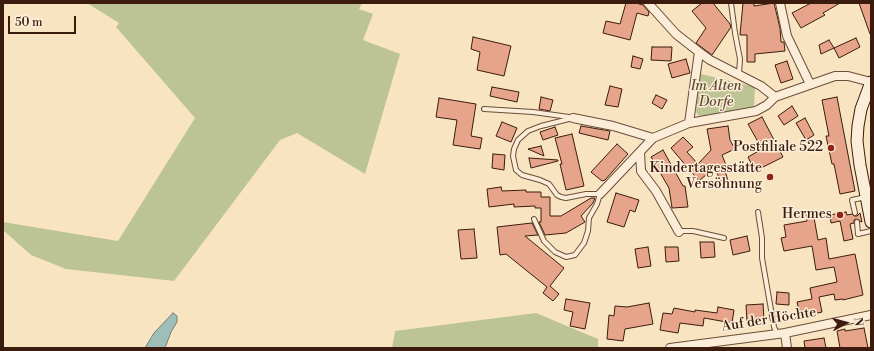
<!DOCTYPE html>
<html>
<head>
<meta charset="utf-8">
<style>
  body { margin:0 }
  #map { position:relative; width:874px; height:351px; overflow:hidden; background:#f9e4c2; font-family:"Libre Bodoni",serif }
  canvas { display:block }
  .frame { position:absolute; inset:0; border:4px solid #3b1b0d; pointer-events:none }
  .north { position:absolute; left:826px; top:303px; width:40px; height:40px; -webkit-text-stroke:3px #fbedd7; paint-order:stroke; rotate:84deg; font-size:11px; font-weight:700; line-height:16px; text-align:center; color:#3b1b0d }
  .north::after { content:''; display:block; margin:auto; width:14px; height:18px; background:#3b1b0d; clip-path:polygon(50% 0,100% 100%,50% 72%,0 100%) }
  .scale { position:absolute; left:8px; top:16px; width:68px; height:18px; box-sizing:border-box; border:2px solid #3b1b0d; border-top:0; padding-left:5px; font-size:12px; line-height:14px; white-space:nowrap; color:#3b1b0d; -webkit-text-stroke:3px #fbedd7; paint-order:stroke }
</style>
</head>
<body>
<div id="map">
<canvas width="874" height="351"></canvas>
<div class="frame"></div>
<div class="north">N</div>
<div class="scale">50 m</div>
</div>
<script>
const ctx = document.querySelector('canvas').getContext('2d');
ctx.lineJoin = 'round';
function fillPath(path, color) {
  ctx.fillStyle = color;
  ctx.fill(path, 'evenodd');
}
function shape(rows) {
  const path = new Path2D();
  for (const r of rows) {
    path.moveTo(r[0], r[1]);
    for (let i = 2; i < r.length; i += 2) path.lineTo(r[i], r[i + 1]);
  }
  return path;
}
function stroke(path, color, width, dash) {
  ctx.strokeStyle = color;
  ctx.lineWidth = width;
  ctx.lineCap = dash ? 'butt' : 'round';
  ctx.setLineDash(dash || []);
  ctx.stroke(path);
}
function write(font, color, halo, rows, align = 'center') {
  ctx.font = font + ' "Libre Bodoni",serif';
  ctx.lineWidth = 3;
  ctx.setLineDash([]);
  ctx.textBaseline = 'middle';
  ctx.strokeStyle = halo;
  ctx.fillStyle = color;
  for (const [text, x, y, turn = 0] of rows) {
    ctx.save();
    ctx.translate(x, y);
    ctx.rotate((+turn || 0) * Math.PI / 180);
    ctx.textAlign = isNaN(turn) ? turn : align;
    if (halo) ctx.strokeText(text, 0, 0);
    ctx.fillText(text, 0, 0);
    ctx.restore();
  }
}
fillPath(shape([
  [87,3,362,3,359,9,373,14,363,40,400,54,365,174,297,133,280,140,174,281,66,269,31,255,3,230,3,222,118,241,195,118,116,27,119,23],
  [701,74,755,87,754,107,701,116,698,115,696,112,699,76],
  [536,313,598,339,598,348,392,348,395,331]
]), '#bdc494');
const water = shape([
  [173,313,177,316,177,322,171,332,165,348,145,348,154,333,173,313]
]);
fillPath(water, '#9ebeb7');
stroke(water, '#767d73', 1);
const building = shape([
  [626,3,636,3,643,5,649,12,648,16,637,13,630,40,603,33,606,21,620,24,626,3],
  [702,3,713,3,730,24,731,27,712,55,696,43,706,28,692,11,702,3],
  [743,3,754,3,754,6,774,3,780,28,781,42,784,42,785,51,755,54,755,62,747,62,747,35,740,35,743,3],
  [811,3,840,3,823,13,825,15,801,28,792,13,811,3],
  [859,3,871,3,871,34,870,34,859,3],
  [473,37,511,46,504,76,477,70,480,52,471,49,473,37],
  [856,38,860,47,839,58,834,48,856,38],
  [829,40,834,48,821,54,819,45,829,40],
  [652,47,672,47,671,61,651,60,652,47],
  [633,56,643,59,640,69,631,67,633,56],
  [686,59,690,73,672,78,668,64,686,59],
  [787,61,793,79,781,83,775,65,787,61],
  [610,86,622,89,618,107,605,105,610,86],
  [492,87,519,92,517,102,490,96,492,87],
  [656,95,667,100,662,109,652,103,656,95],
  [541,97,553,100,550,111,539,109,541,97],
  [837,97,855,191,840,194,834,164,832,164,826,136,829,136,822,100,837,97],
  [439,98,476,104,471,136,482,138,480,149,453,145,457,120,436,117,439,98],
  [792,106,798,116,784,125,778,116,792,106],
  [762,117,783,157,755,171,748,157,762,149,748,124,762,117],
  [805,118,814,135,806,140,796,123,805,118],
  [502,122,517,128,511,142,496,136,502,122],
  [581,126,610,131,608,140,579,133,581,126],
  [728,126,730,140,735,149,722,155,728,170,725,171,729,184,722,186,715,167,699,181,671,148,683,137,693,147,687,152,698,164,711,150,707,129,728,126],
  [555,127,558,135,543,140,540,132,555,127],
  [572,134,584,186,566,190,560,164,562,164,555,138,572,134],
  [617,144,628,154,605,180,602,181,591,172,617,144],
  [541,146,544,156,528,149,541,146],
  [663,150,683,186,685,186,688,207,672,208,669,188,651,157,663,150],
  [493,154,505,155,504,170,492,168,493,154],
  [529,158,558,160,558,161,531,168,529,158],
  [501,187,502,191,526,190,526,192,541,192,541,197,550,197,550,216,561,216,591,198,595,198,593,203,581,216,585,222,566,233,545,235,539,222,541,222,541,208,535,208,535,206,514,207,514,204,489,207,487,189,501,187],
  [616,193,639,200,635,212,630,210,624,227,607,222,616,193],
  [813,212,818,240,826,238,829,259,855,254,863,295,843,300,843,299,835,300,834,294,819,297,822,312,805,316,804,313,800,314,797,302,812,299,810,288,837,282,834,267,816,270,812,246,784,251,781,238,786,237,784,225,807,221,806,213,813,212],
  [846,212,847,215,852,214,854,216,857,216,860,213,862,222,856,219,854,220,854,223,850,224,853,239,844,241,840,221,831,223,830,215,846,212],
  [532,223,538,235,525,236,564,268,550,286,559,294,553,301,543,293,547,287,506,254,500,255,497,227,532,223],
  [474,229,477,258,461,259,458,230,474,229],
  [747,236,750,251,733,255,730,240,747,236],
  [700,242,714,242,715,257,701,258,700,242],
  [648,247,651,266,638,268,635,249,648,247],
  [665,247,678,247,679,261,666,262,665,247],
  [777,292,789,293,789,305,776,304,777,292],
  [566,299,590,303,585,329,570,326,573,312,564,310,566,299],
  [649,303,653,324,625,329,623,341,607,339,609,315,614,316,615,306,627,307,649,303],
  [763,304,764,319,747,321,746,305,763,304],
  [718,307,734,310,732,323,704,318,703,326,680,323,678,333,660,330,663,313,672,314,674,308,695,312,695,310,717,313,718,307],
  [864,328,868,348,840,348,837,331,845,329,845,331,864,328],
  [824,338,826,348,805,348,804,341,824,338]
]);
fillPath(building, '#e6a58a');
stroke(building, '#3b1b0d', 1);
const lane = shape([
  [731,3,735,33,740,59,739,74],
  [484,109,533,112,569,117],
  [758,212,762,238,762,258,774,327,777,334],
  [855,213,852,200,866,197],
  [534,219,544,241,555,252,566,257,575,255,584,243,588,231,589,218,597,204,600,194,586,194,566,198,561,197,557,195,549,184,540,180,522,175,516,170,513,156,514,149,518,140,528,131,541,126,573,118],
  [857,222,858,234,871,231],
  [679,231,693,231,724,238]
]);
const street = shape([
  [648,3,676,34,699,52,710,60,761,86,775,97,835,76,848,76,871,82],
  [780,3,787,36,810,84],
  [573,118,613,126,653,138],
  [689,123,699,52],
  [640,152,641,171,656,191,679,232],
  [600,194,653,138,689,123,756,111,767,105,775,97],
  [785,333,787,348],
  [670,348,785,333,871,315]
]);
const secondary = shape([
  [871,82,861,109,858,126,857,141,860,165,871,222]
]);
stroke(lane, '#6a4d3a', 6);
stroke(street, '#6a4d3a', 10);
stroke(secondary, '#3b1b0d', 13);
stroke(lane, '#fbedd7', 4);
stroke(street, '#fbedd7', 8);
stroke(secondary, '#fbedd7', 11);
for (const [x, y, r, color] of [
  [831,148,4,"#8f2418"],
  [770,177,4,"#8f2418"],
  [840,215,4,"#8f2418"]
]) {
  const dot = new Path2D();
  dot.arc(x, y, r, 0, 2 * Math.PI);
  ctx.fillStyle = color;
  ctx.fill(dot);
  stroke(dot, '#fbedd7', 1.5);
}
write('italic 14px', '#624e36', '#fbedd7', [
  ["Im Alten",716,87],
  ["Dorfe",716,103]
]);
write('14px', '#3b1b0d', '#fbedd7', [
  ["Postfiliale 522",823,148],
  ["Kindertagesstätte",762,169],
  ["Versöhnung",762,185],
  ["Hermes",832,215]
], 'right');
write('14px', '#3b1b0d', '#fbedd7', [
  ["Auf der Höchte",769,320,-9]
]);
</script>
</body>
</html>
